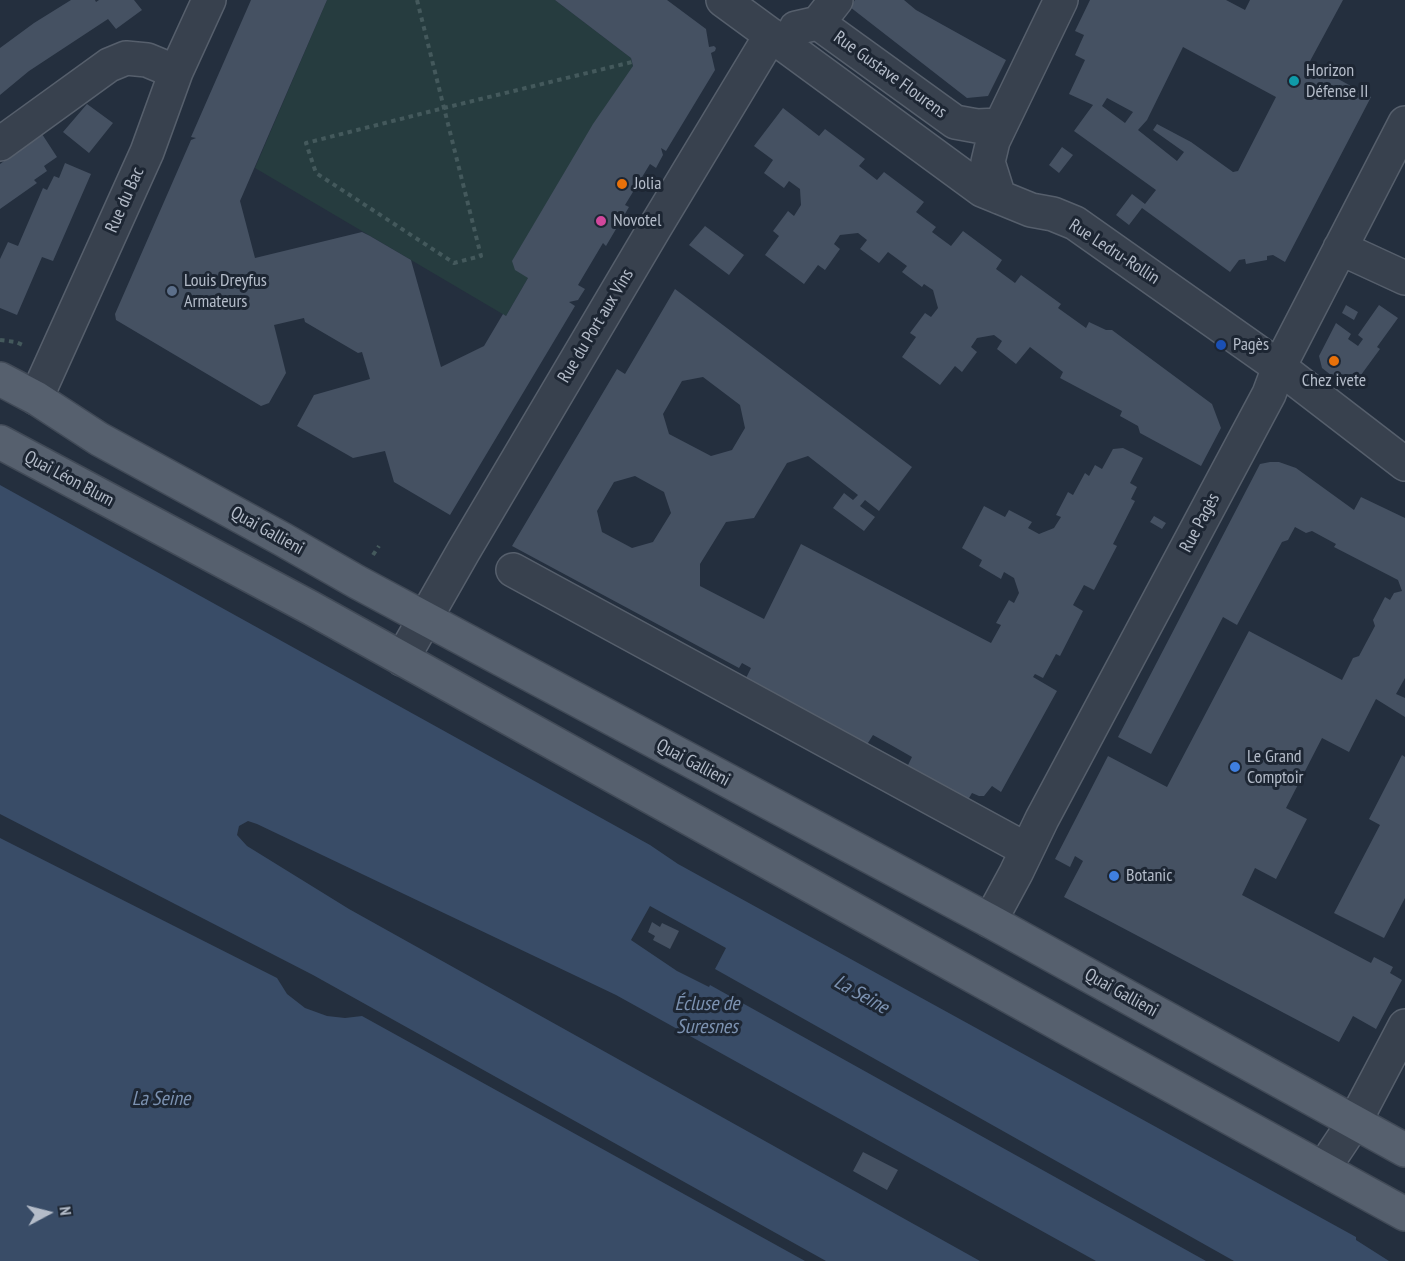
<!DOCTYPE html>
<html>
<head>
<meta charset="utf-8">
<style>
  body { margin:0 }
  #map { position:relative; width:1405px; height:1261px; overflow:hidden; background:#242f3e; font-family:"PT Sans Narrow",sans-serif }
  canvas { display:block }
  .north { position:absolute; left:18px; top:1183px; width:60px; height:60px; -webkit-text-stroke:4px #1d2633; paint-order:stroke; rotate:83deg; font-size:16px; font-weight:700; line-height:24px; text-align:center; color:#b4bcc9 }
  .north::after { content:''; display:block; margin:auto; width:21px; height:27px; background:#b4bcc9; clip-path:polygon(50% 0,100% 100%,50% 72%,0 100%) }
</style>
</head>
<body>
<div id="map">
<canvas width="1405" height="1261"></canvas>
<div class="north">N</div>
</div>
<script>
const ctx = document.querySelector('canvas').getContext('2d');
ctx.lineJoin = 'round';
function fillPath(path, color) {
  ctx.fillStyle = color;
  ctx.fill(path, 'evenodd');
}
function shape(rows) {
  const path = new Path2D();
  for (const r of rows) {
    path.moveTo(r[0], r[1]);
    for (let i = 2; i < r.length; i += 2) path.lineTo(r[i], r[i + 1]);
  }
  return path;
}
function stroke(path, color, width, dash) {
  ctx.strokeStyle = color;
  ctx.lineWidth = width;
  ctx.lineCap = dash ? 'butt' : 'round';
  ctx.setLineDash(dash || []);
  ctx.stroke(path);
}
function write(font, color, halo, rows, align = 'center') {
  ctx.font = font + ' "PT Sans Narrow",sans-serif';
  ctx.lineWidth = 6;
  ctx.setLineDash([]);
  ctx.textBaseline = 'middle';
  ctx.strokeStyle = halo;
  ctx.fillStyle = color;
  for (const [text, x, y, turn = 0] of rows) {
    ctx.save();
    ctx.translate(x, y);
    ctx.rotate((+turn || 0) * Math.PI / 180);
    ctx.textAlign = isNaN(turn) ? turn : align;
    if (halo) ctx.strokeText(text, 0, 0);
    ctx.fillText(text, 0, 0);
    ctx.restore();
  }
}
fillPath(shape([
  [327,0,555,0,631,58,633,66,528,278,506,316,255,168]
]), '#263c3f');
fillPath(shape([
  [0,485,650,845,678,864,1356,1237,1356,1240,1389,1261,1234,1261,715,969,726,948,650,906,631,940,677,971,709,987,710,985,1206,1261,1096,1261,616,995,257,824,248,821,239,826,237,835,247,846,349,909,980,1261,826,1261,313,975,0,814],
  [0,838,277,978,287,994,305,1008,327,1016,345,1018,362,1016,805,1261,0,1261]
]), '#394c67');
fillPath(shape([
  [71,0,95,0,96,2,99,0,134,0,142,10,116,29,108,19,29,71,0,95,0,48,34,23],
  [251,0,327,0,240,201,255,258,362,232,370,236,411,260,441,367,484,346,503,314,506,316,528,278,515,270,512,261,593,124,633,66,631,58,555,0,667,0,706,29,709,47,714,46,716,48,715,51,711,53,715,70,666,151,661,148,663,155,656,168,650,164,625,205,629,207,606,246,603,243,578,285,585,289,578,300,569,302,575,306,450,515,394,482,385,451,353,458,297,426,314,395,370,379,362,352,358,353,305,322,304,318,274,325,286,373,269,403,261,406,116,320,115,314,191,140,196,138,191,137],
  [855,0,904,0,916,10,1006,60,988,96,967,98,850,7],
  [1090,0,1226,0,1245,10,1250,0,1343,0,1309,63,1371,97,1285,262,1273,255,1267,256,1267,260,1256,262,1246,264,1245,259,1239,260,1230,272,1142,208,1129,225,1116,215,1132,194,1145,204,1156,190,1074,131,1093,105,1069,94,1085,60,1075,55,1084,35,1075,31],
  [1183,47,1276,97,1238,171,1233,172,1191,142,1157,124,1153,130,1184,152,1177,161,1138,130,1147,120],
  [1107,98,1133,112,1125,123,1102,106],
  [87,104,113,123,89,153,63,132],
  [783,108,819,136,825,129,865,159,859,166,877,180,884,172,924,202,916,212,936,227,932,232,951,246,963,231,1002,260,996,269,1015,283,1021,275,1061,304,1058,308,1086,328,1089,322,1106,330,1112,330,1212,404,1221,428,1201,466,1140,433,1138,426,1120,416,1122,411,1060,378,1063,372,1030,347,1016,364,997,349,1002,341,994,335,977,338,971,347,977,352,962,372,955,366,940,385,902,357,916,337,910,333,925,313,931,317,938,308,933,290,924,284,922,287,902,272,907,266,888,252,879,263,860,249,867,240,858,233,840,235,834,244,840,249,825,270,818,265,804,284,765,255,779,236,773,231,788,211,794,216,801,205,800,189,789,181,784,188,764,173,773,160,754,146],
  [42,134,57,157,44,166,47,171,34,180,37,183,0,209,0,164],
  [1062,147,1073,155,1059,173,1049,165],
  [65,163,91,174,53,261,42,257,17,315,0,308,0,259,8,242,18,246,43,188,47,190,54,176,59,178],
  [705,226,744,255,729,275,689,245],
  [675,289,912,467,879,511,865,500,860,506,875,517,864,531,833,508,844,493,853,500,858,495,808,456,787,463,754,518,726,522,700,564,700,586,764,619,801,544,991,643,1001,625,996,623,1009,600,1014,603,1019,593,1014,578,1004,572,1001,579,979,566,982,560,962,548,984,506,1005,517,1009,510,1032,522,1028,528,1039,534,1054,528,1061,517,1056,515,1068,492,1073,495,1085,473,1089,476,1095,465,1102,469,1113,449,1123,448,1143,458,1130,483,1137,487,1131,499,1135,501,1113,544,1117,546,1094,590,1084,585,1073,605,1083,611,1060,656,1056,654,1043,678,1035,674,1033,677,1057,691,1001,792,992,786,984,796,979,796,972,793,966,803,906,769,912,757,891,745,873,735,866,746,746,678,751,668,742,663,739,668,512,546,617,369,625,374],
  [703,377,740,405,745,428,732,450,711,456,669,434,663,414,682,381],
  [635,476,664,492,671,513,653,542,632,548,602,532,597,511,614,482],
  [1346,305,1358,312,1354,320,1342,313],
  [1379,305,1398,318,1377,347,1380,349,1350,390,1322,368,1319,356,1336,323,1351,334,1348,339,1358,346,1363,339,1358,335],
  [1270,462,1279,462,1296,468,1354,510,1361,497,1405,518,1405,678,1396,694,1405,698,1405,717,1376,699,1349,752,1322,738,1286,808,1307,819,1276,879,1255,868,1242,895,1371,963,1374,957,1393,967,1390,973,1402,980,1376,1029,1353,1016,1339,1042,1064,897,1083,861,1075,856,1070,867,1055,859,1108,756,1167,787,1249,631,1342,680,1353,658,1359,656,1375,626,1373,620,1385,597,1390,600,1394,593,1402,591,1398,580,1334,547,1336,544,1312,531,1306,533,1295,527,1288,540,1282,542,1237,625,1223,617,1151,754,1118,737,1260,464],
  [1154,516,1166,523,1162,529,1150,522],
  [1402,755,1405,757,1405,898,1384,938,1334,913,1380,825,1369,819],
  [652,922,660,927,662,923,679,931,670,949,653,940,655,936,648,932],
  [863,1152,898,1170,887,1190,853,1171]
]), '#455162');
const minor = shape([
  [723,0,982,190,1031,210,1053,214,1075,223,1279,367,1405,464],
  [818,23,955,122,977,126,999,125],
  [796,28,818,23,836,0],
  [0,144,109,65,126,58,147,60,176,72],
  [999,197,988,162,993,141,1061,0],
  [1340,248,1405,278],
  [36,398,147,152,176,72,209,0],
  [513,570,1027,850],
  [402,659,463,552,654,229,771,35],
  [990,921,1016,873,1042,819,1269,394,1279,367,1405,123],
  [1325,1170,1333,1154,1355,1121,1405,1026]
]);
const major = shape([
  [0,379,36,398,99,439,282,539,357,582,990,921,1405,1150],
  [0,442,311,608,1081,1036,1405,1214]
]);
stroke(minor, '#565f6c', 36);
stroke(major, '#414a57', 36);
stroke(shape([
  [417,0,481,256,454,263,316,173,306,143,444,108,632,62],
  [0,340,16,342,25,346],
  [373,555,379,546]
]), '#44595c', 4, [4.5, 4.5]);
stroke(minor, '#38414e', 33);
stroke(major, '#56606e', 33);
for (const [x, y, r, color] of [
  [1294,81,6,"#0f9aa8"],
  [622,184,6,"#e8710a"],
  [601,221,6,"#d1479c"],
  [172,291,6,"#5c6f8a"],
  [1221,345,6,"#1a4fb4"],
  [1334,361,6,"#e8710a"],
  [1235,767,6,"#3f7fe0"],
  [1114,876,6,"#3f7fe0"]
]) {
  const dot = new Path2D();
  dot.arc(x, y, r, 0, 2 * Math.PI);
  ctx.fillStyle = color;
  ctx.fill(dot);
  stroke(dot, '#1d2633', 2);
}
write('18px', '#b4bcc9', '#1d2633', [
  ["Horizon",1306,71],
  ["Défense II",1306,92],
  ["Jolia",634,184],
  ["Novotel",613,221],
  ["Louis Dreyfus",184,281],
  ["Armateurs",184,302],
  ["Pagès",1233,345],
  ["Chez ivete",1334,381,"center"],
  ["Le Grand",1247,757],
  ["Comptoir",1247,778],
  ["Botanic",1126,876]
], 'left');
write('18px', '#b4bcc9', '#1d2633', [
  ["Rue Gustave Flourens",890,75,36],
  ["Rue du Bac",125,200,-66],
  ["Rue Ledru-Rollin",1114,252,33],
  ["Rue du Port aux Vins",596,326,-59],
  ["Quai Léon Blum",69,479,28],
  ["Rue Pagès",1200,523,-62],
  ["Quai Gallieni",267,531,29],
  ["Quai Gallieni",693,763,28],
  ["Quai Gallieni",1121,993,29]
]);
write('italic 20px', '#7c92b1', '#1d2633', [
  ["La Seine",861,995,29],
  ["Écluse de",707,1004],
  ["Suresnes",707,1027],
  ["La Seine",161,1099]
]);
</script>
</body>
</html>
